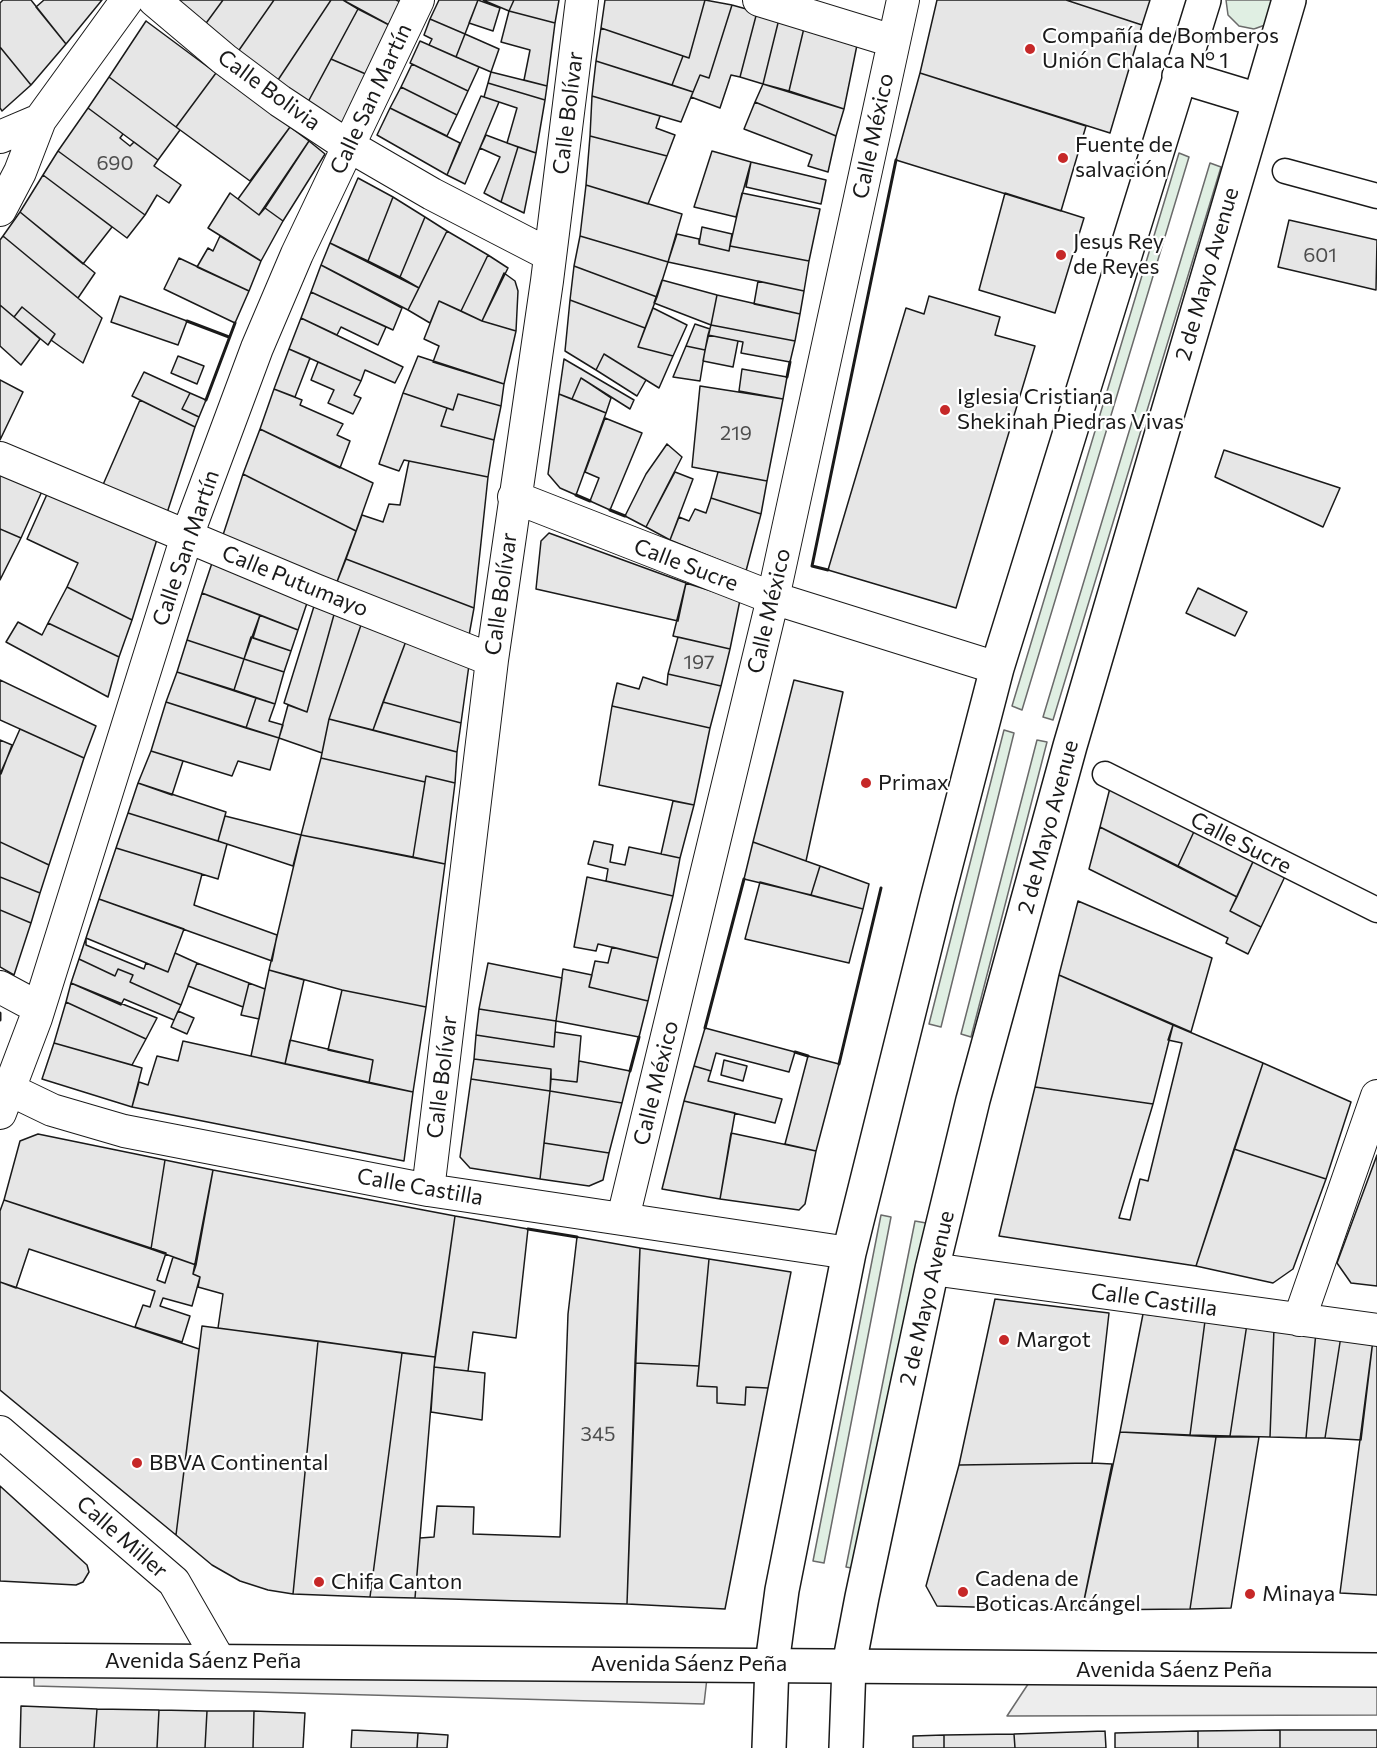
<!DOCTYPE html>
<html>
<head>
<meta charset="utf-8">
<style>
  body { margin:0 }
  canvas { display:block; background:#fff }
</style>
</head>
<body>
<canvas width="1377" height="1748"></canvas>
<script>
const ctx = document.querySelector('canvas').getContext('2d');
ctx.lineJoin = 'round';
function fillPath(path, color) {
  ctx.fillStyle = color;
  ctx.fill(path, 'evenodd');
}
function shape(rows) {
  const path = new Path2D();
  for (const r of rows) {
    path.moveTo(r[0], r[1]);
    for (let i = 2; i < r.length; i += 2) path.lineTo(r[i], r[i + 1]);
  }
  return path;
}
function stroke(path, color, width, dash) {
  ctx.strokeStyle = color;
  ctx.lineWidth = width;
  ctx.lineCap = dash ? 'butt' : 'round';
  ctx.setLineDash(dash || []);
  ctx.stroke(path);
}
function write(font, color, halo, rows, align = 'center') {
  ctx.font = font + ' Commissioner,sans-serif';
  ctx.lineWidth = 4.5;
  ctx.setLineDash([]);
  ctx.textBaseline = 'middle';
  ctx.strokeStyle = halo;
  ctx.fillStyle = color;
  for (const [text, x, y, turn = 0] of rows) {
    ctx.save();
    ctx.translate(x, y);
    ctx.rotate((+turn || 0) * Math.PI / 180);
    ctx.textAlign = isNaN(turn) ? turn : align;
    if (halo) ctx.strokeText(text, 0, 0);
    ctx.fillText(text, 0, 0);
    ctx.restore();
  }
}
const green = shape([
  [1226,0,1273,0,1265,25,1254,29,1239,26,1228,15,1226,0],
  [1179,153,1189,157,1022,710,1012,706,1179,153],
  [1210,163,1221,167,1053,720,1043,717,1210,163],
  [1004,730,1014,733,941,1027,929,1024,1004,730],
  [1037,740,1047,742,971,1037,961,1034,1037,740],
  [881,1215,891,1217,824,1563,813,1561,881,1215],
  [915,1221,926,1223,857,1569,846,1567,915,1221]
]);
fillPath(green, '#e0efe3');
stroke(green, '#6a6a6a', 1.5);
const parking = shape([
  [34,1655,707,1678,704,1704,34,1686,34,1655],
  [1038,1669,1377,1670,1377,1715,1007,1716,1038,1669]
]);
fillPath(parking, '#ededed');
stroke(parking, '#6a6a6a', 1.5);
const building = shape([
  [3,0,31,0,66,44,31,85,0,47,0,3,3,0],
  [44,0,102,0,66,44,36,7,44,0],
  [178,0,223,0,204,26,178,0],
  [223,0,274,0,237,53,204,26,223,0],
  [274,0,331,0,276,83,237,53,274,0],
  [331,0,343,0,358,9,308,102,276,83,331,0],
  [343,0,396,0,401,2,391,26,343,0],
  [439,0,478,0,465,34,430,19,439,0],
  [478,0,500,8,493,31,469,23,478,0],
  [483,0,514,0,509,11,483,0],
  [514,0,559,0,555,23,509,11,514,0],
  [605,0,705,0,689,58,601,28,605,0],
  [705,0,732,5,709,78,700,75,693,92,672,85,683,56,689,58,705,0],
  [937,0,1066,0,1142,25,1110,133,920,73,937,0],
  [1066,0,1150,0,1142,25,1066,0],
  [732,5,757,12,740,77,731,75,720,108,691,97,700,75,709,78,732,5],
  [358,9,391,26,368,75,331,59,358,9],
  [509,11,555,23,547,86,524,80,530,50,501,42,509,11],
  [757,12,779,19,763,84,740,77,757,12],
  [430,19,465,34,456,57,429,45,432,39,424,35,430,19],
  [779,19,804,28,789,91,763,84,779,19],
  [146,21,216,73,176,127,109,77,146,21],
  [601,28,683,56,672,85,596,61,601,28],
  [804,28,857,45,844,109,789,91,804,28],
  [465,34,499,49,491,72,456,57,465,34],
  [420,41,479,67,468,91,410,63,420,41],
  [0,47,31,85,2,111,0,108,0,47],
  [331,59,368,75,342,123,308,102,331,59],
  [596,61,693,92,681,122,592,96,596,61],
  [412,64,468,91,457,115,401,87,412,64],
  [491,72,547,86,545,100,488,83,491,72],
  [216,73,290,127,250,181,176,127,216,73],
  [920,73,1086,126,1061,211,896,160,920,73],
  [109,77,180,130,158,160,88,108,109,77],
  [488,83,545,100,536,153,507,143,517,108,484,97,488,83],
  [763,84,844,109,836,136,755,102,763,84],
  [401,87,457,115,447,136,390,108,401,87],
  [481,96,499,102,465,184,447,175,481,96],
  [592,96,660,116,656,128,675,135,667,156,590,136,592,96],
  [755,102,836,136,828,172,808,166,812,155,744,129,755,102],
  [88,108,123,134,120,138,130,146,134,142,158,160,154,166,181,185,169,203,157,195,145,215,58,151,88,108],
  [390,108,460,143,447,175,377,135,390,108],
  [290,127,309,141,259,215,238,199,290,127],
  [486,135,518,147,501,202,484,193,500,157,480,148,486,135],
  [590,136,667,156,648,204,586,185,590,136],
  [309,141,325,154,283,221,265,208,309,141],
  [518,147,536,153,524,213,501,202,518,147],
  [58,151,145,215,127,238,43,175,58,151],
  [712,151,751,162,736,217,694,207,712,151],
  [751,162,826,180,821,204,746,187,751,162],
  [43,175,112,227,83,264,20,212,43,175],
  [358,178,393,197,368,261,330,243,358,178],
  [586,185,682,214,668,262,580,236,586,185],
  [230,193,259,215,265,208,283,221,261,261,208,228,230,193],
  [742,193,820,209,809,261,730,246,742,193],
  [1005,193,1084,218,1055,313,979,290,1005,193],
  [393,197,425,217,400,277,368,261,393,197],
  [20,212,95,273,78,298,3,236,20,212],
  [425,217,447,231,419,288,400,277,425,217],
  [1289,220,1377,240,1376,290,1278,267,1289,220],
  [702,227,732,234,729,251,699,244,702,227],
  [447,231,488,255,461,311,439,301,430,323,408,310,447,231],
  [677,234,699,239,699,244,729,251,730,246,809,261,804,291,668,262,677,234],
  [3,236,102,318,83,363,51,340,55,334,22,307,14,317,0,305,0,240,3,236],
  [220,236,261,261,249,291,197,267,208,248,213,251,220,236],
  [580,236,668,262,657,297,574,266,580,236],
  [330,243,419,288,408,310,321,265,330,243],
  [488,255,508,268,482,321,461,311,488,255],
  [179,258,249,291,235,323,164,289,179,258],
  [321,265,402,308,393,330,311,292,321,265],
  [574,266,657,297,645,328,570,300,574,266],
  [504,273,515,281,518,291,516,331,482,321,504,273],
  [662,280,717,295,711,325,654,303,662,280],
  [758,281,804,291,800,314,754,304,758,281],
  [311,292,386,327,378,345,341,327,337,335,301,318,311,292],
  [717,295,800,314,795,341,711,325,717,295],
  [120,296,187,321,178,345,111,322,120,296],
  [929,296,1000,317,995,335,1035,346,956,608,828,570,906,308,924,314,929,296],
  [570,300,645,328,638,347,673,356,659,388,604,354,596,370,565,351,570,300],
  [439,301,482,321,516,331,504,384,433,362,439,346,424,339,439,301],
  [0,305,40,339,21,365,0,346,0,305],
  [22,307,55,334,48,345,14,317,22,307],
  [653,308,687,325,673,356,638,347,653,308],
  [301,318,403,367,395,383,365,370,361,381,289,349,301,318],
  [695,324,710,329,705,350,686,346,695,324],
  [711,325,795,341,790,362,741,353,743,342,708,335,711,325],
  [708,335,738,341,733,367,703,361,708,335],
  [686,346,705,350,700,381,673,377,686,346],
  [289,349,310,358,295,397,274,389,289,349],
  [604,354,646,380,637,396,596,370,604,354],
  [178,356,204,366,197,384,171,373,178,356],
  [418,356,504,384,501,406,458,394,453,410,403,393,418,356],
  [564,359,634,400,630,409,581,378,572,399,559,394,564,359],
  [318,362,361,381,354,395,361,398,353,414,328,403,334,390,311,380,318,362],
  [742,369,787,377,783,399,739,391,742,369],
  [144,372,190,393,182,409,199,417,195,427,132,396,144,372],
  [581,378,611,398,606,413,572,399,581,378],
  [0,380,23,392,0,440,0,380],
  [700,386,783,399,767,481,692,467,700,386],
  [274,389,302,400,300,405,343,424,337,435,350,441,340,468,260,429,274,389],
  [190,393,206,400,199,417,182,409,190,393],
  [403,393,447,408,441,426,494,440,488,477,404,460,399,471,379,464,403,393],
  [458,394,501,406,494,440,441,426,447,408,453,410,458,394],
  [559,394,606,413,576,495,560,488,548,474,559,394],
  [140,400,195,427,166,516,102,487,140,400],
  [605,418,642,433,610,510,590,501,599,478,585,472,605,418],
  [260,429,373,483,356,531,243,474,260,429],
  [667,444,682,457,646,527,625,516,646,474,667,444],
  [1224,450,1340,488,1323,527,1215,477,1224,450],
  [409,461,488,477,474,608,346,559,362,515,383,522,389,504,400,505,409,461],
  [0,471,43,489,21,538,0,529,0,471],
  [675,472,693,479,670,540,646,527,675,472],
  [718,472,767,481,761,514,711,498,718,472],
  [243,474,356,531,335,587,222,538,243,474],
  [48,492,158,536,132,620,67,587,78,563,27,539,48,492],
  [711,498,761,514,746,571,670,540,679,517,689,521,695,509,706,513,711,498],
  [0,529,21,538,0,580,0,529],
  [549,533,686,583,678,621,536,589,541,541,549,533],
  [346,559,474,608,468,641,335,587,346,559],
  [213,560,308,600,298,630,202,593,213,560],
  [686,583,740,600,730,649,673,636,686,583],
  [67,587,132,620,119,657,48,623,67,587],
  [1198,588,1247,612,1235,636,1186,613,1198,588],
  [202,593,260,615,244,659,187,640,202,593],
  [315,603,335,611,307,712,284,703,315,603],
  [335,611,362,622,329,719,322,753,279,738,288,705,307,712,335,611],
  [260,615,298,630,291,651,253,638,260,615],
  [18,622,42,635,48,623,119,657,108,697,6,642,18,622],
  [362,622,406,641,373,730,329,719,362,622],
  [251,637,291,651,284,672,244,659,251,637],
  [678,637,730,649,721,686,668,674,678,637],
  [187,640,244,659,234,690,177,672,187,640],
  [406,641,469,665,461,723,383,702,406,641],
  [244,659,284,672,275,704,234,690,244,659],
  [177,672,256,698,246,728,166,702,177,672],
  [668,674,721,686,710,728,612,706,617,683,639,689,643,677,667,685,668,674],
  [0,680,96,726,84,758,0,720,0,680],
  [794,680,843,692,806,861,753,842,794,680],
  [256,698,275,704,269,721,283,725,279,738,246,728,256,698],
  [166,702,279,738,270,770,238,761,232,776,151,751,166,702],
  [383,702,461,723,457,752,373,730,383,702],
  [612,706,710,728,694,805,599,785,612,706],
  [329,719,457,752,455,783,426,776,425,782,321,758,329,719],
  [20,729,84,758,49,865,0,842,0,774,20,729],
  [0,740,12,745,1,774,0,774,0,740],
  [151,751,183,761,172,795,138,783,151,751],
  [321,758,425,782,413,857,301,835,321,758],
  [426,776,455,783,445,864,413,857,426,776],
  [138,783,226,812,218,841,128,813,138,783],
  [1110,788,1198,823,1178,866,1100,827,1110,788],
  [673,801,694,805,680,858,661,854,673,801],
  [128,813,227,844,218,879,116,848,128,813],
  [225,816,301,835,293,866,218,841,225,816],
  [1198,823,1257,853,1237,897,1178,866,1198,823],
  [1100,827,1237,897,1230,911,1261,927,1248,954,1226,943,1228,938,1089,869,1100,827],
  [301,835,445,864,426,1007,342,990,269,970,301,835],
  [594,841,613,845,610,862,625,865,629,847,680,858,673,896,606,881,608,869,588,864,594,841],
  [0,842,49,865,40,893,0,877,0,842],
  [753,842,820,866,811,895,744,879,753,842],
  [116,848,202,874,194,905,277,935,272,961,99,899,116,848],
  [1257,853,1289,868,1261,927,1230,911,1257,853],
  [820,866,869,884,863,909,811,895,820,866],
  [0,877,40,893,31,923,0,910,0,877],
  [587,877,673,896,658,958,598,944,596,951,574,947,587,877],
  [760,882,863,909,849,963,745,939,760,882],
  [99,899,184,929,168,972,86,938,99,899],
  [1078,901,1212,958,1191,1032,1059,975,1078,901],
  [0,910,31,923,14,975,0,967,0,910],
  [86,938,86,945,144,969,146,963,168,972,175,953,197,963,181,1005,130,982,133,975,118,969,115,976,79,959,86,938],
  [612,947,658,958,648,1001,589,987,595,961,608,963,612,947],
  [79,959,115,976,118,969,133,975,130,982,181,1005,174,1020,124,999,121,1005,71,983,79,959],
  [197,963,249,983,243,1007,188,986,197,963],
  [488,963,562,978,556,1021,479,1009,488,963],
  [563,969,592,975,589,987,648,1001,639,1037,556,1021,563,969],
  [269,970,304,980,285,1064,251,1056,269,970],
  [1059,975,1173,1025,1153,1104,1035,1087,1059,975],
  [71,983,157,1018,146,1039,66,1002,71,983],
  [249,983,265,989,259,1019,241,1015,249,983],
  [342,990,426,1007,413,1092,369,1083,373,1060,328,1050,342,990],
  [66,1002,146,1039,132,1065,54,1043,66,1002],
  [479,1009,556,1021,554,1047,476,1035,479,1009],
  [178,1011,194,1018,187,1034,171,1027,178,1011],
  [1173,1025,1263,1063,1196,1266,999,1236,1035,1087,1153,1104,1119,1218,1130,1220,1140,1179,1148,1181,1182,1043,1168,1040,1173,1025],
  [705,1028,795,1052,789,1072,716,1053,711,1071,694,1066,705,1028],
  [555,1032,581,1036,577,1082,551,1079,551,1069,474,1059,476,1035,554,1047,555,1032],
  [290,1040,373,1060,369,1083,285,1064,290,1040],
  [183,1041,413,1092,404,1161,132,1107,139,1082,148,1085,157,1056,178,1061,183,1041],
  [54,1043,142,1068,132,1107,42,1079,54,1043],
  [808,1056,839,1064,816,1151,785,1144,808,1056],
  [474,1059,551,1069,550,1091,471,1079,474,1059],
  [724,1060,747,1066,743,1081,721,1075,724,1060],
  [579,1061,630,1071,622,1103,550,1091,551,1079,577,1082,579,1061],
  [1263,1063,1351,1102,1326,1179,1234,1149,1263,1063],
  [694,1066,711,1071,708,1081,782,1099,775,1123,684,1101,694,1066],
  [471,1079,550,1091,540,1179,470,1168,460,1157,471,1079],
  [550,1091,622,1103,609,1153,544,1143,550,1091],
  [684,1101,735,1113,720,1199,662,1189,684,1101],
  [731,1133,816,1151,805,1204,799,1210,720,1199,731,1133],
  [38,1134,165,1160,151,1249,4,1200,20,1141,38,1134],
  [544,1143,609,1153,603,1180,589,1186,540,1179,544,1143],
  [1234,1149,1326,1179,1293,1269,1273,1283,1196,1266,1234,1149],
  [1377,1155,1377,1286,1351,1283,1337,1263,1377,1155],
  [165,1160,213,1170,196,1265,151,1249,165,1160],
  [213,1170,455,1216,435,1357,218,1328,223,1294,198,1287,200,1277,193,1274,213,1170],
  [4,1200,166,1253,157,1280,165,1283,173,1257,196,1265,193,1274,200,1277,192,1306,163,1298,160,1306,190,1316,182,1342,135,1327,143,1305,150,1307,155,1291,29,1249,16,1288,0,1282,0,1211,4,1200],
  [455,1216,528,1229,516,1338,473,1332,468,1371,434,1367,455,1216],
  [577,1237,640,1248,627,1604,415,1598,420,1538,434,1537,437,1506,474,1507,473,1534,560,1537,568,1314,577,1237],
  [640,1248,709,1259,699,1366,635,1363,640,1248],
  [709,1259,791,1272,768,1388,746,1387,745,1405,717,1403,717,1387,697,1386,709,1259],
  [0,1282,199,1349,176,1535,0,1390,0,1282],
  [995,1299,1109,1313,1092,1463,959,1465,995,1299],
  [1143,1314,1205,1321,1190,1435,1120,1432,1143,1314],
  [1205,1321,1247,1324,1230,1436,1190,1435,1205,1321],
  [1247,1324,1274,1328,1270,1437,1230,1436,1247,1324],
  [202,1326,318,1341,293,1594,268,1590,240,1581,212,1565,176,1535,202,1326],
  [1274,1328,1316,1332,1306,1438,1270,1437,1274,1328],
  [1316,1332,1341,1336,1325,1438,1306,1438,1316,1332],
  [1341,1336,1373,1340,1361,1440,1325,1438,1341,1336],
  [1373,1340,1377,1341,1377,1595,1340,1593,1373,1340],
  [318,1341,402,1353,370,1597,293,1594,318,1341],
  [402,1353,435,1357,415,1598,370,1597,402,1353],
  [635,1363,699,1366,697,1386,717,1387,717,1403,745,1405,746,1387,768,1388,725,1609,627,1604,635,1363],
  [434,1367,485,1373,482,1420,431,1412,434,1367],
  [1120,1432,1216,1437,1190,1609,1082,1610,1120,1432],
  [1216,1437,1259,1437,1231,1608,1190,1609,1216,1437],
  [1092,1463,1112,1464,1082,1610,937,1606,926,1586,959,1465,1092,1463],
  [0,1486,87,1565,89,1572,83,1582,76,1585,0,1581,0,1486],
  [21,1706,97,1709,94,1748,20,1748,21,1706],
  [97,1709,159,1710,157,1748,94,1748,97,1709],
  [159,1710,207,1711,205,1748,157,1748,159,1710],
  [207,1711,254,1711,253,1748,205,1748,207,1711],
  [254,1711,305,1713,303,1748,253,1748,254,1711],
  [352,1730,418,1733,417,1748,351,1748,352,1730],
  [1280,1730,1377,1730,1377,1748,1280,1748,1280,1730],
  [1280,1730,1280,1748,1198,1748,1198,1731,1280,1730],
  [1105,1731,1106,1748,1015,1748,1014,1734,1105,1731],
  [1198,1731,1198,1748,1115,1748,1115,1733,1198,1731],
  [418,1733,448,1735,447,1748,417,1748,418,1733],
  [1014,1734,1015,1748,944,1748,944,1735,1014,1734],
  [944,1735,944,1748,913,1748,913,1736,944,1735]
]);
fillPath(building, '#e6e6e6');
stroke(building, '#1a1a1a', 1.5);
const pedestrian = shape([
  [1285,171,1377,196],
  [1105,774,1377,910]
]);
const minor = shape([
  [154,0,224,59,280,101,339,140,432,194,550,255],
  [759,0,893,41],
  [0,137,40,120],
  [0,210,20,172,40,120,127,0],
  [0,458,315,590,492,660],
  [514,497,773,598,997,668],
  [0,987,39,1008],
  [0,1085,52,1110,124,1131,428,1190,849,1253],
  [0,1113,36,1018,187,536,257,348,297,254,418,0],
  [428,1190,492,660,547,281,582,0],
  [623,1218,773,598,903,0],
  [932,1269,1377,1330],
  [1299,1320,1377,1096],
  [0,1432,174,1582,220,1662]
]);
const tertiary = shape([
  [0,1660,1377,1670]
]);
const secondary = shape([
  [1179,76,1258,100],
  [769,1748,772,1664,782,1590,849,1253,937,899,997,668,1204,0],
  [846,1748,849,1665,862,1597,932,1269,973,1100,1070,746,1289,0]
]);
stroke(pedestrian, '#1a1a1a', 27);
stroke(minor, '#1a1a1a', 34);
stroke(tertiary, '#1a1a1a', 36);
stroke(secondary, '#1a1a1a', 36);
stroke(pedestrian, '#fff', 24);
stroke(minor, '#fff', 32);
stroke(tertiary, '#fff', 33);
stroke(secondary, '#fff', 33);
stroke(shape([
  [187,321,229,337],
  [787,377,790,362],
  [206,400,235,323],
  [576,495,590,501],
  [610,510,625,516],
  [828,570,812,566,896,160],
  [0,1013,0,1020],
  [705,1028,744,879],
  [795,1052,808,1056],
  [839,1064,881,888],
  [630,1071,639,1037],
  [528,1229,577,1237]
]), '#1a1a1a', 3);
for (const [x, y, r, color] of [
  [1030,49,6,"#c62828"],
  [1063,158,6,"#c62828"],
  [1061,255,6,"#c62828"],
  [945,410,6,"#c62828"],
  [866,783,6,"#c62828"],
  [1004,1340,6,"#c62828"],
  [137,1463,6,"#c62828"],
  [319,1582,6,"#c62828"],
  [963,1592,6,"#c62828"],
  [1250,1594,6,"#c62828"]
]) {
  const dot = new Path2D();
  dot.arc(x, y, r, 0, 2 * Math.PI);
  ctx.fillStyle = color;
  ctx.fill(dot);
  stroke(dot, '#fff', 2);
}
write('20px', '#4d4d4d', null, [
  ["690",115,163],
  ["601",1320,255],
  ["219",736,433],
  ["197",699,662],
  ["345",598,1434]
]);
write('22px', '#1a1a1a', '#fff', [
  ["Compañía de Bomberos",1042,36],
  ["Unión Chalaca Nº 1",1042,61],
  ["Fuente de",1075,145],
  ["salvación",1075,170],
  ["Jesus Rey",1073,242],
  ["de Reyes",1073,267],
  ["Iglesia Cristiana",957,397],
  ["Shekinah Piedras Vivas",957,422],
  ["Primax",878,783],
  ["Margot",1016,1340],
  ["BBVA Continental",149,1463],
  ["Cadena de",975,1579],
  ["Boticas Arcángel",975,1604],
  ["Chifa Canton",331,1582],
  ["Minaya",1262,1594]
], 'left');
write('22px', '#1a1a1a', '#fff', [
  ["Calle Bolivia",269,90,36],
  ["Calle San Martín",371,99,-65],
  ["Calle Bolívar",568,113,-83],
  ["Calle México",873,136,-78],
  ["2 de Mayo Avenue",1207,274,-74],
  ["Calle San Martín",186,548,-71],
  ["Calle Sucre",686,565,21],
  ["Calle Putumayo",295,581,22],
  ["Calle Bolívar",501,594,-82],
  ["Calle México",769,611,-77],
  ["2 de Mayo Avenue",1048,827,-75],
  ["Calle Sucre",1241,843,27],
  ["Calle Bolívar",442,1077,-83],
  ["Calle México",656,1083,-76],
  ["Calle Castilla",420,1187,10],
  ["2 de Mayo Avenue",927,1298,-77],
  ["Calle Castilla",1154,1300,8],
  ["Calle Miller",122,1537,41],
  ["Avenida Sáenz Peña",203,1661],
  ["Avenida Sáenz Peña",689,1664],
  ["Avenida Sáenz Peña",1174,1670]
]);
</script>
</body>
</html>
